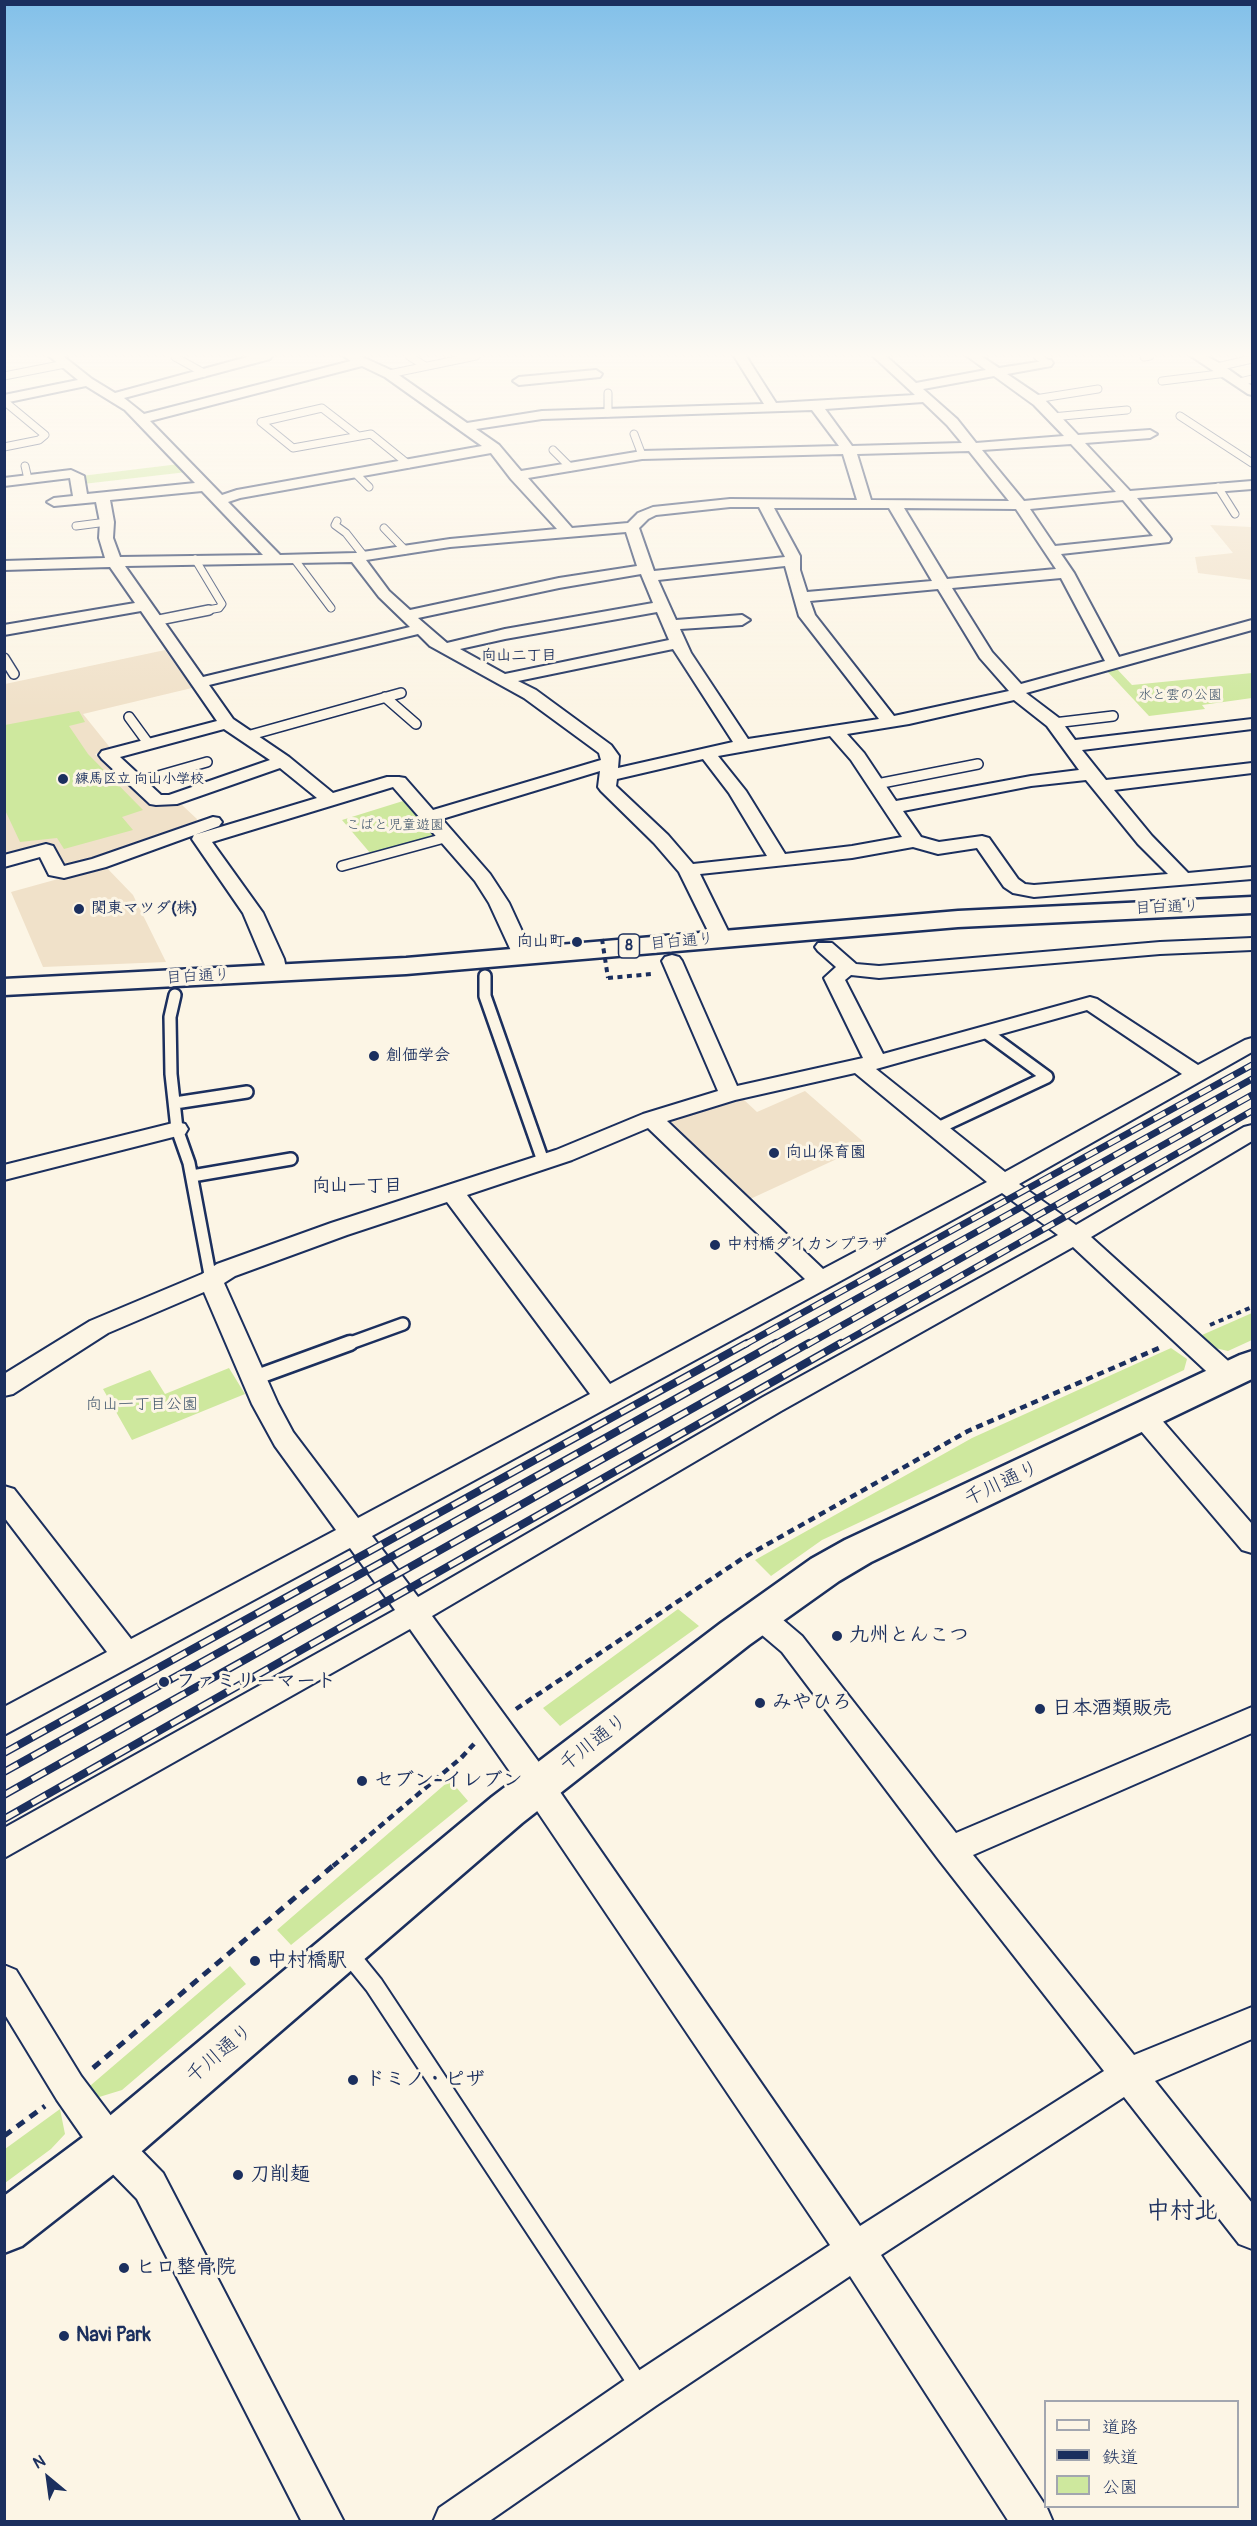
<!DOCTYPE html>
<html>
<head>
<meta charset="utf-8">
<style>
  body { margin:0 }
  #map { position:relative; width:1257px; height:2526px; overflow:hidden; background:#fcf5e5; font-family:Pangolin,"Klee One",sans-serif }
  canvas { display:block }
  .frame { position:absolute; inset:0; border:6px solid #1b2f5e; pointer-events:none }
  .legend { position:absolute; left:1044px; top:2400px; width:195px; height:108px; box-sizing:border-box; background:#fcf5e5; border:2px solid #a2a6af; margin:0; padding:8px 10px; list-style:none; font-size:18px; color:#1b2f5e }
  .legend li { display:flex; align-items:center; gap:12px; height:30px }
  .legend b { width:30px; border:2px solid #a2a6af }
  .north { position:absolute; left:18px; top:2448px; width:60px; height:60px; -webkit-text-stroke:4px #fcf5e5; paint-order:stroke; rotate:331deg; font-size:16px; font-weight:700; line-height:24px; text-align:center; color:#1b2f5e }
  .north::after { content:''; display:block; margin:auto; width:21px; height:27px; background:#1b2f5e; clip-path:polygon(50% 0,100% 100%,50% 72%,0 100%) }
</style>
</head>
<body>
<div id="map">
<canvas width="1257" height="2526"></canvas>
<div class="frame"></div>
<ul class="legend">
<li><b style="height:8px;background:#fcf5e5"></b>道路</li>
<li><b style="height:8px;background:#1b2f5e"></b>鉄道</li>
<li><b style="height:16px;background:#cee89e"></b>公園</li>
</ul>
<div class="north">N</div>
</div>
<script>
const ctx = document.querySelector('canvas').getContext('2d');
ctx.lineJoin = 'round';
function fillPath(path, color) {
  ctx.fillStyle = color;
  ctx.fill(path, 'evenodd');
}
function shape(rows) {
  const path = new Path2D();
  for (const r of rows) {
    path.moveTo(r[0], r[1]);
    for (let i = 2; i < r.length; i += 2) path.lineTo(r[i], r[i + 1]);
  }
  return path;
}
function stroke(path, color, width, dash) {
  ctx.strokeStyle = color;
  ctx.lineWidth = width;
  ctx.lineCap = dash ? 'butt' : 'round';
  ctx.setLineDash(dash || []);
  ctx.stroke(path);
}
function write(font, color, halo, rows, align = 'center') {
  ctx.font = font + ' Pangolin,"Klee One",sans-serif';
  ctx.lineWidth = 6;
  ctx.setLineDash([]);
  ctx.textBaseline = 'middle';
  ctx.strokeStyle = halo;
  ctx.fillStyle = color;
  for (const [text, x, y, turn = 0] of rows) {
    ctx.save();
    ctx.translate(x, y);
    ctx.rotate((+turn || 0) * Math.PI / 180);
    ctx.textAlign = isNaN(turn) ? turn : align;
    if (halo) ctx.strokeText(text, 0, 0);
    ctx.fillText(text, 0, 0);
    ctx.restore();
  }
}
fillPath(shape([
  [1210,525,1252,527,1252,580,1198,573,1195,557,1233,553],
  [165,650,192,688,83,714,112,750,95,754,151,807,182,805,197,819,194,825,69,867,61,866,50,844,5,856,5,684],
  [105,866,133,895,166,962,43,967,11,892],
  [805,1091,867,1145,748,1200,670,1128,673,1119,731,1099,742,1098,757,1112]
]), '#f0e1c9');
fillPath(shape([
  [179,464,187,472,83,484,81,476],
  [1116,668,1132,685,1252,673,1252,698,1202,705,1205,709,1149,716,1106,670],
  [79,711,85,722,69,726,88,754,143,810,122,817,133,830,64,849,57,838,20,842,5,810,5,725],
  [403,801,433,834,431,837,371,854,342,820],
  [1252,1313,1252,1340,1228,1351,1215,1348,1202,1335],
  [1171,1348,1187,1359,1184,1370,822,1540,771,1576,755,1560,972,1438],
  [229,1368,245,1394,132,1440,103,1389,150,1370,165,1394],
  [678,1609,699,1626,560,1726,543,1708],
  [450,1780,468,1801,291,1945,277,1930],
  [230,1966,246,1984,122,2090,96,2098,84,2091],
  [60,2109,65,2134,51,2149,5,2183,5,2149]
]), '#cee89e');
const laneFar4 = shape([
  [409,356,425,366],
  [1037,356,1047,363],
  [175,357,204,373],
  [1144,357,1150,356],
  [1217,367,1252,359],
  [389,374,476,356],
  [4,376,65,364],
  [1162,381,1227,373],
  [1240,382,1252,379],
  [608,393,608,413],
  [1035,399,1098,389],
  [4,401,45,435,39,440,4,447],
  [1180,416,1252,463],
  [1052,417,1127,410],
  [261,422,293,448,371,434,408,464],
  [261,422,322,408,357,435],
  [634,434,642,455],
  [553,450,570,467],
  [25,466,28,479],
  [356,474,369,487],
  [1218,487,1235,514],
  [337,521,335,525,346,533,364,556],
  [76,526,107,522],
  [384,528,405,550],
  [195,559,222,604,219,608,202,611],
  [295,560,331,608]
]);
const laneFar3 = shape([
  [154,621,209,610],
  [4,658,14,674],
  [385,697,416,724],
  [129,717,148,743],
  [1054,723,1113,716],
  [247,736,401,693],
  [137,782,207,762],
  [877,784,978,764],
  [342,866,448,837]
]);
const laneFar2 = shape([
  [485,976,485,996,543,1161],
  [175,995,170,1017,171,1074,177,1129,189,1163,211,1280],
  [175,1103,247,1092],
  [938,1128,1047,1077,987,1033],
  [192,1176,291,1159],
  [345,1345,403,1324]
]);
const laneFar1 = shape([
  [254,1378,350,1343]
]);
const lane = shape([
  [348,1953,374,1985,641,2389]
]);
const street = shape([
  [49,356,63,356,92,379,115,393,251,356,272,356,270,359,124,398,144,414,351,361,344,356,360,356,393,371,467,423,542,411,764,404,734,356,746,356,776,403,915,395,873,356,886,356,916,383,986,370,967,356,981,356,999,368,1051,360,1053,363,1051,366,1007,374,1044,399,1078,435,1150,430,1157,434,1150,438,1085,443,1130,491,1252,481,1252,489,1137,498,1169,536,1171,539,1169,542,1061,554,1074,573,1119,657,1252,620,1252,630,1026,693,1059,718,1075,740,1252,719,1252,729,1082,750,1106,780,1252,763,1252,773,1114,790,1152,836,1188,873,1252,867,1252,879,1034,897,1013,893,1004,887,977,848,938,854,913,847,852,858,700,874,732,939,729,943,722,945,715,943,712,939,679,872,654,843,601,791,598,787,600,771,442,819,490,874,509,903,533,955,530,959,523,961,516,959,513,955,489,903,475,881,393,787,212,842,263,913,284,959,287,973,284,977,270,977,243,913,192,839,194,835,317,798,280,768,177,804,156,805,150,804,102,759,99,755,102,751,217,721,141,611,4,635,4,625,135,603,110,567,4,570,4,561,105,558,99,538,100,522,96,502,54,506,47,502,54,498,73,496,70,478,4,486,4,478,71,470,84,476,87,494,195,483,125,410,86,386,4,403,4,395,78,380,49,356],
  [362,366,385,377,482,446,237,490,222,495,150,421,362,366],
  [994,376,1034,405,1064,436,976,443,957,419,923,389,994,376],
  [923,402,947,425,962,443,852,446,825,409,923,402],
  [812,410,839,446,642,451,521,471,499,445,476,429,542,419,812,410],
  [1071,444,1116,492,1024,501,982,450,1071,444],
  [969,451,1009,501,871,500,857,454,969,451],
  [491,453,511,479,557,529,450,539,356,553,280,555,228,502,240,498,491,453],
  [843,454,857,500,730,499,653,507,638,513,628,523,572,528,528,478,642,459,843,454],
  [202,491,263,555,120,557,113,538,114,522,110,500,202,491],
  [1123,500,1153,536,1055,546,1030,509,1123,500],
  [730,507,759,507,785,557,654,571,639,528,648,519,656,515,730,507],
  [774,508,889,508,932,581,807,592,800,570,800,556,774,508],
  [904,508,1016,509,1056,569,947,579,904,508],
  [626,532,637,566,559,578,410,610,389,591,366,560,450,547,626,532],
  [352,562,379,597,410,627,203,677,125,566,352,562],
  [785,566,799,616,879,719,748,739,691,653,680,629,742,625,750,620,742,615,676,620,658,580,785,566],
  [641,574,653,603,505,629,447,643,418,618,559,588,641,574],
  [1061,578,1105,661,1021,684,992,652,952,588,1061,578],
  [938,589,980,658,1009,691,894,716,815,615,810,601,938,589],
  [657,612,669,640,505,674,460,649,505,639,657,612],
  [418,634,430,646,524,698,599,753,601,760,433,810,405,778,399,777,387,777,333,793,289,757,233,719,209,685,418,634],
  [673,649,733,742,618,768,619,756,611,745,536,690,518,681,673,649],
  [1014,700,1047,726,1079,770,1031,776,896,801,864,753,847,734,909,724,1014,700],
  [224,729,270,760,169,795,161,795,120,757,224,729],
  [830,736,851,760,902,837,852,846,785,854,746,791,718,756,830,736],
  [703,759,729,793,767,856,693,864,668,835,616,786,617,779,703,759],
  [1086,780,1138,844,1168,874,1034,885,1025,884,1018,879,989,838,982,836,939,842,921,837,903,811,1031,786,1086,780],
  [1191,356,1206,356,1221,364,1252,386,1252,395,1248,394,1191,356],
  [596,370,602,374,600,377,519,385,513,381,519,377,596,370],
  [213,817,219,818,222,822,219,826,106,867,64,878,49,875,40,857,4,867,4,855,46,844,53,846,64,866,92,859,213,817],
  [1252,938,1252,950,1160,954,879,978,851,975,845,980,883,1054,1090,997,1097,999,1198,1065,1245,1040,1252,1038,1252,1052,1019,1184,1076,1225,1244,1127,1252,1125,1252,1141,1091,1237,1237,1369,1241,1376,1237,1383,1228,1385,1219,1383,1073,1247,781,1411,432,1616,549,1776,860,2226,1104,2071,939,1860,782,1652,749,1624,745,1616,749,1608,759,1604,769,1608,802,1636,956,1833,1252,1707,1252,1733,973,1855,1134,2055,1252,2007,1252,2039,1155,2081,1252,2203,1252,2249,1239,2244,1124,2097,881,2255,1047,2508,1053,2522,1009,2522,850,2276,657,2405,488,2522,433,2522,439,2508,629,2377,830,2245,527,1796,410,1629,4,1858,4,1828,395,1610,350,1548,4,1735,4,1707,107,1652,4,1517,4,1486,14,1489,131,1639,336,1530,275,1446,252,1404,204,1292,108,1333,13,1394,4,1396,4,1374,90,1321,202,1274,217,1264,331,1223,556,1150,643,1114,718,1091,662,961,665,957,672,955,679,957,682,961,737,1086,863,1058,824,978,836,967,818,951,815,947,818,943,832,943,856,964,879,966,1160,942,1252,938],
  [1087,1010,1182,1074,1005,1172,876,1069,1087,1010],
  [855,1073,987,1182,823,1269,667,1121,735,1100,855,1073],
  [648,1128,805,1279,610,1384,467,1195,572,1160,648,1128],
  [1002,1193,1058,1235,763,1397,418,1597,372,1536,1002,1193],
  [447,1202,590,1394,358,1518,293,1432,278,1404,224,1283,235,1276,347,1235,447,1202],
  [177,1122,185,1124,188,1129,185,1134,4,1180,4,1165,177,1122],
  [1144,1407,1153,1410,1252,1524,1252,1553,1242,1550,1135,1424,1131,1417,1135,1410,1144,1407],
  [4,1965,16,1970,81,2076,124,2133,163,2173,344,2522,302,2522,137,2199,98,2159,57,2100,4,2013,4,1965]
]);
const secondary = shape([
  [1252,1351,1252,1379,871,1562,839,1581,749,1645,522,1823,128,2163,22,2246,4,2253,4,2196,94,2129,492,1797,721,1623,811,1559,845,1540,1240,1355,1252,1351]
]);
const primary = shape([
  [1252,897,1252,913,958,927,406,974,4,995,4,979,406,958,958,911,1252,897]
]);
stroke(laneFar4, '#1b2f5e', 9);
stroke(laneFar3, '#1b2f5e', 12);
stroke(laneFar2, '#1b2f5e', 16);
stroke(laneFar1, '#1b2f5e', 19);
stroke(lane, '#1b2f5e', 22);
stroke(street, '#1b2f5e', 4);
stroke(secondary, '#1b2f5e', 5);
stroke(primary, '#1b2f5e', 5);
stroke(shape([
  [608,978,652,974],
  [1210,1325,1252,1307]
]), '#1b2f5e', 4, [5, 4.5]);
stroke(shape([
  [516,1709,743,1558,968,1431,1159,1348],
  [333,1866,461,1758,474,1744]
]), '#1b2f5e', 4.5, [7, 5]);
stroke(shape([
  [93,2068,335,1864],
  [4,2136,45,2106]
]), '#1b2f5e', 5, [9, 7]);
stroke(laneFar4, '#fcf5e5', 7);
stroke(laneFar3, '#fcf5e5', 9);
stroke(laneFar2, '#fcf5e5', 11);
stroke(laneFar1, '#fcf5e5', 14);
stroke(lane, '#fcf5e5', 18);
fillPath(street, '#fcf5e5');
fillPath(secondary, '#fcf5e5');
fillPath(primary, '#fcf5e5');
const railFar1 = shape([
  [744,1345,1252,1065],
  [773,1345,1252,1079],
  [807,1345,1252,1095],
  [839,1345,1252,1111]
]);
const rail = shape([
  [4,1753,747,1343],
  [4,1772,776,1343],
  [4,1795,809,1343],
  [4,1819,841,1343]
]);
stroke(railFar1, '#1b2f5e', 7);
stroke(rail, '#1b2f5e', 8);
stroke(railFar1, '#fcf5e5', 4.5, [13]);
stroke(rail, '#fcf5e5', 5, [16]);
stroke(shape([
  [602,939,608,978]
]), '#1b2f5e', 4, [5, 4.5]);
const sky = ctx.createLinearGradient(0, 0, 0, 710);
sky.addColorStop(0, '#82c0e9');
sky.addColorStop(0.5, '#fefaf3');
sky.addColorStop(1, '#fefaf300');
ctx.fillStyle = sky;
ctx.fillRect(0, 0, 1257, 710);
for (const [x, y, r, color] of [
  [63,779,6,"#1b2f5e"],
  [79,909,6,"#1b2f5e"],
  [577,942,6,"#1b2f5e"],
  [374,1056,6,"#1b2f5e"],
  [774,1153,6,"#1b2f5e"],
  [715,1245,6,"#1b2f5e"],
  [837,1636,6,"#1b2f5e"],
  [164,1682,6,"#1b2f5e"],
  [760,1703,6,"#1b2f5e"],
  [1040,1709,6,"#1b2f5e"],
  [362,1781,6,"#1b2f5e"],
  [255,1961,6,"#1b2f5e"],
  [353,2080,6,"#1b2f5e"],
  [238,2175,6,"#1b2f5e"],
  [124,2268,6,"#1b2f5e"],
  [64,2336,6,"#1b2f5e"]
]) {
  const dot = new Path2D();
  dot.arc(x, y, r, 0, 2 * Math.PI);
  ctx.fillStyle = color;
  ctx.fill(dot);
  stroke(dot, '#fcf5e5', 2);
}
write('14px', '#3f546b', '#fcf5e5', [
  ["水と雲の公園",1180,695],
  ["こばと児童遊園",395,825]
]);
write('bold 14px', '#1b2f5e', '#fcf5e5', [
  ["練馬区立 向山小学校",75,779]
], 'left');
write('bold 15px', '#1b2f5e', '#fcf5e5', [
  ["向山二丁目",519,656]
]);
for (const [x, y, w] of [
  [629,946,21]
]) {
  const box = new Path2D();
  box.roundRect(x - w / 2, y - 12, w, 24, 4.5);
  ctx.fillStyle = '#fcf5e5';
  ctx.fill(box);
  stroke(box, '#1b2f5e', 1.5);
}
write('bold 15px', '#1b2f5e', null, [
  ["8",629,946]
]);
write('16px', '#1b2f5e', '#fcf5e5', [
  ["目白通り",1167,908,-2],
  ["目白通り",682,942,-5],
  ["目白通り",198,977,-3]
]);
write('bold 16px', '#1b2f5e', '#fcf5e5', [
  ["関東マツダ(株)",91,909],
  ["向山町",565,942,"right"],
  ["創価学会",386,1056],
  ["向山保育園",786,1153],
  ["中村橋ダイカンプラザ",727,1245]
], 'left');
write('16px', '#3f546b', '#fcf5e5', [
  ["向山一丁目公園",142,1405]
]);
write('bold 18px', '#1b2f5e', '#fcf5e5', [
  ["向山一丁目",357,1186]
]);
write('20px', '#1b2f5e', '#fcf5e5', [
  ["千川通り",1002,1484,-25],
  ["千川通り",594,1743,-38],
  ["千川通り",220,2054,-40]
]);
write('bold 20px', '#1b2f5e', '#fcf5e5', [
  ["九州とんこつ",849,1636],
  ["ファミリーマート",176,1682],
  ["みやひろ",772,1703],
  ["日本酒類販売",1052,1709],
  ["セブン-イレブン",374,1781],
  ["中村橋駅",267,1961],
  ["ドミノ・ピザ",365,2080],
  ["刀削麺",250,2175],
  ["ヒロ整骨院",136,2268],
  ["Navi Park",76,2336]
], 'left');
write('bold 24px', '#1b2f5e', '#fcf5e5', [
  ["中村北",1182,2212]
]);
</script>
</body>
</html>
